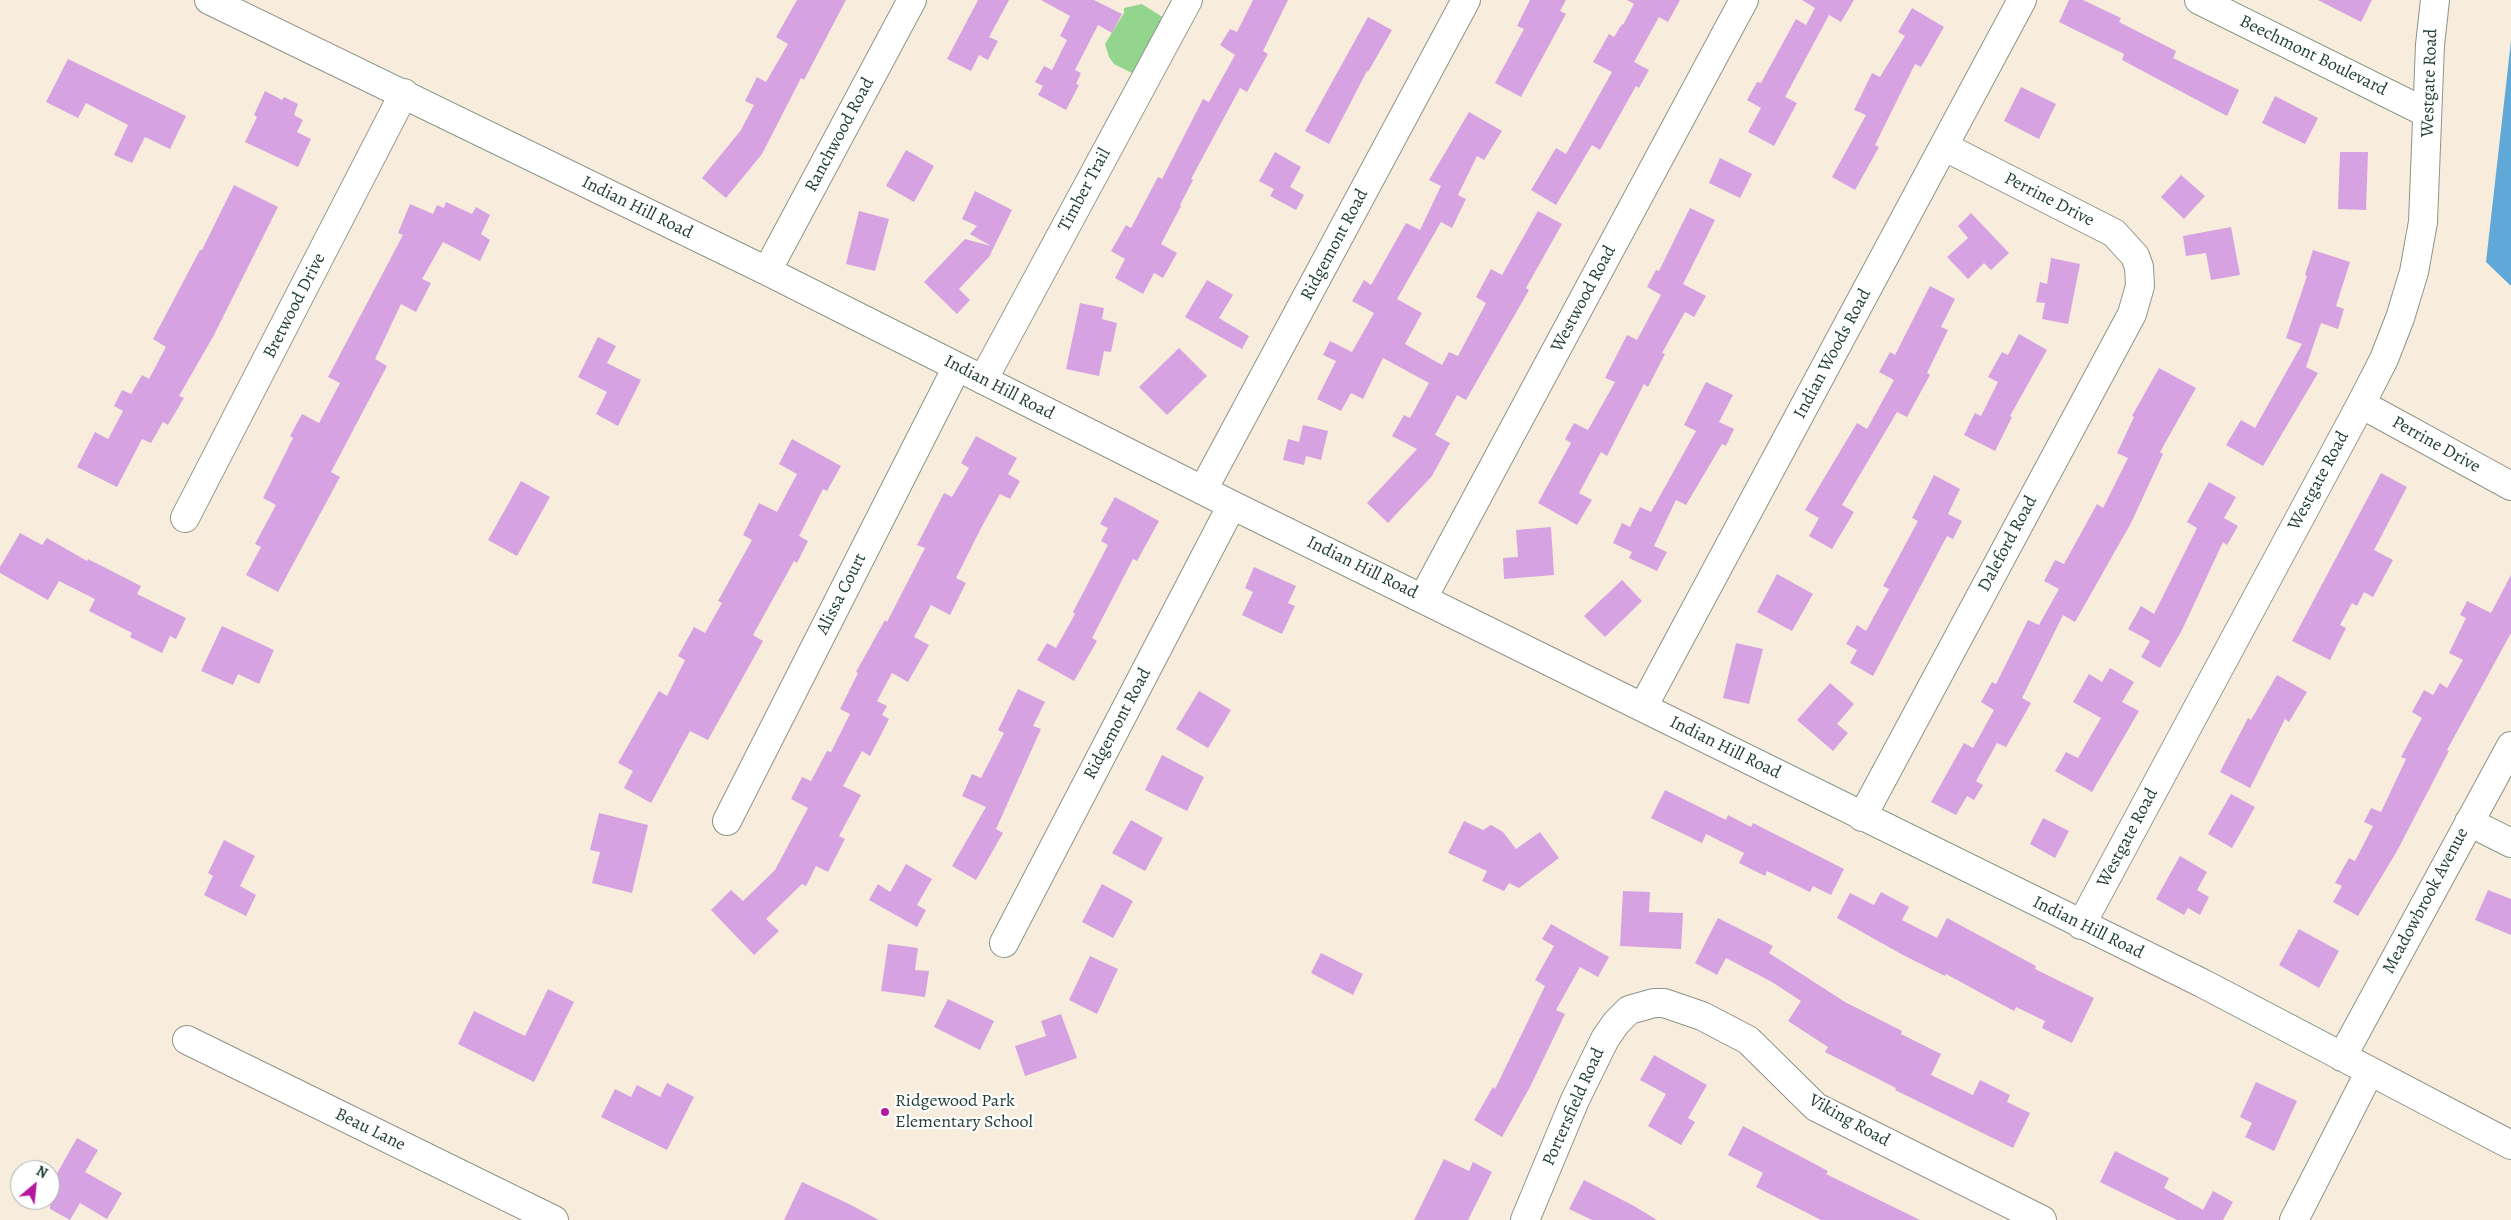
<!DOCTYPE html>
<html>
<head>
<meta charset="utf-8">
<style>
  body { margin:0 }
  #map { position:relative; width:2511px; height:1220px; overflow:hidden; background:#f8eddc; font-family:Alegreya,serif }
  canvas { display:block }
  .north { position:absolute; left:10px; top:1160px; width:50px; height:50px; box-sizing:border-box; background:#fff; border:1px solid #a5b1ae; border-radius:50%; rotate:28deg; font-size:14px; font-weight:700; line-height:20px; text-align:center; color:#1f3d34 }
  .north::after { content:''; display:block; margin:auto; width:18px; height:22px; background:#b5179e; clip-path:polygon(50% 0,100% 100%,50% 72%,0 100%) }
</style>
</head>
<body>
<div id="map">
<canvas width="2511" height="1220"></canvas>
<div class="north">N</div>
</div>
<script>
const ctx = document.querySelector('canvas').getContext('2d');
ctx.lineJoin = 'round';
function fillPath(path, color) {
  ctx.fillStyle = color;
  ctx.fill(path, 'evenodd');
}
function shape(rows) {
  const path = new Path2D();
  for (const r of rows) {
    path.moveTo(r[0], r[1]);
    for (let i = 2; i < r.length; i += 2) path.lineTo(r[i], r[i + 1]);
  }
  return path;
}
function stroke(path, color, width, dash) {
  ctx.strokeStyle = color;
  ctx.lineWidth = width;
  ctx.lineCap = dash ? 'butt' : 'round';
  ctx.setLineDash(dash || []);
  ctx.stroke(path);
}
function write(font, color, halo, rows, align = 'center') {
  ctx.font = font + ' Alegreya,serif';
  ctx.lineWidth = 4.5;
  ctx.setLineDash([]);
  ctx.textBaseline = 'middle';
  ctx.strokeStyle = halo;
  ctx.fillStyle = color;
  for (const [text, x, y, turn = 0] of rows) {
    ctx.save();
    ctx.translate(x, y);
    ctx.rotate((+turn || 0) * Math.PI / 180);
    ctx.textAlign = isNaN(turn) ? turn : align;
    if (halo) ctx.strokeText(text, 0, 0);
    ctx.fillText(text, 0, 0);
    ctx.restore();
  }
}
fillPath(shape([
  [1142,4,1164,18,1134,74,1114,64,1109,57,1105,44,1124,13,1124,8]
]), '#93d58d');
fillPath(shape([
  [2511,41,2511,286,2486,262]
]), '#60a8d7');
fillPath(shape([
  [797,0,846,0,804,80,801,78,762,154,726,198,702,178,741,130,754,105,745,101,757,77,766,82,788,44,776,37],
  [978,0,1009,0,989,37,998,41,988,60,979,55,971,71,947,59],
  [1041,0,1094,0,1122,14,1112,33,1098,25,1075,70,1081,73,1076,84,1079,85,1066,110,1038,95,1043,86,1035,82,1044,66,1052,70,1067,40,1060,36,1070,16],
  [1253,0,1288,0,1263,51,1268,54,1247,92,1240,88,1191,179,1193,180,1180,205,1181,206,1161,244,1177,253,1163,278,1154,273,1143,294,1115,278,1125,259,1111,251,1126,225,1131,228,1158,177,1162,179,1203,99,1209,102,1235,55,1220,45,1230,29,1237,32],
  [1530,0,1566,0,1560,11,1566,14,1521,97,1495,83,1524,29,1517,26],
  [1627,0,1680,0,1668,22,1659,17,1634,62,1649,70,1639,88,1636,86,1600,150,1592,145,1556,205,1531,190,1556,148,1566,154,1612,72,1593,62,1609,34,1614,37,1622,24,1623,25,1634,4],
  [1802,0,1854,0,1841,22,1829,15,1785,97,1797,103,1774,146,1748,132,1761,108,1747,100,1757,82,1761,83,1796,19,1806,25,1815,8],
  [2069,0,2083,0,2121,18,2119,22,2176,51,2173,58,2239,90,2227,116,2122,60,2124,54,2059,22],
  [2318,0,2372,0,2361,22],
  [1912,8,1944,27,1921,67,1915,64,1875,145,1879,147,1855,190,1832,177,1866,115,1854,110,1872,73,1880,77,1905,36,1898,32],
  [1368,17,1392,30,1368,72,1367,71,1329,144,1305,131],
  [68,59,186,116,170,149,145,137,132,163,114,155,128,125,86,103,78,118,46,102],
  [2021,87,2056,104,2039,139,2004,121],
  [265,91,282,100,284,97,298,104,294,115,303,120,297,132,311,139,298,167,245,142,257,117,254,115],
  [2275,96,2318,118,2305,144,2262,123],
  [1469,112,1502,131,1484,160,1477,156,1458,195,1466,199,1452,228,1441,222,1397,299,1422,313,1405,344,1442,365,1449,352,1458,356,1486,303,1476,297,1491,269,1502,275,1538,211,1562,224,1526,288,1529,290,1466,400,1457,395,1435,435,1450,443,1432,476,1388,523,1367,503,1417,449,1392,436,1404,415,1410,418,1429,383,1383,358,1363,399,1351,393,1341,411,1317,399,1336,361,1323,355,1330,341,1352,352,1374,313,1352,301,1364,280,1371,285,1406,223,1420,230,1441,186,1429,180],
  [906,150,934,166,914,202,886,186],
  [1275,152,1301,167,1290,187,1304,195,1296,210,1270,196,1274,189,1259,181],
  [2340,152,2368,152,2366,210,2338,209],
  [1720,158,1752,174,1740,198,1709,183],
  [2181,175,2205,196,2184,219,2161,197],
  [234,185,278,207,214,335,179,396,184,398,168,425,163,422,151,443,142,439,117,487,77,467,95,432,108,439,123,411,114,406,122,390,131,394,142,375,149,379,166,347,153,339,200,250,202,250],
  [975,191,1012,210,989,257,959,289,970,300,957,314,924,282,965,239,991,246,970,234,977,226,962,219],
  [446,202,472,214,476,207,490,215,481,234,490,240,480,261,443,242,422,279,431,283,416,312,401,304,375,359,387,366,331,472,340,477,278,592,246,575,261,547,255,544,276,505,263,498,293,438,290,436,302,414,319,423,340,383,328,377,403,235,398,233,410,204,433,214,437,205,444,208],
  [1690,208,1715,220,1683,284,1706,296,1694,317,1685,312,1662,353,1665,354,1648,387,1644,384,1607,456,1601,452,1579,493,1592,500,1577,525,1538,503,1571,443,1565,439,1574,423,1588,430,1615,382,1605,378,1627,335,1637,340,1661,295,1647,287,1656,270,1659,271],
  [859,211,889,219,875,271,846,264],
  [1971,213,2009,253,1991,270,1984,263,1968,279,1947,257,1968,238,1958,226],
  [2231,227,2240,275,2211,280,2206,253,2186,256,2183,236],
  [2313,250,2350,262,2336,306,2344,309,2338,329,2321,323,2306,367,2318,373,2263,466,2226,445,2241,420,2255,428,2302,344,2286,338,2307,276,2305,275],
  [2051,258,2080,264,2068,324,2042,319,2045,303,2036,302,2040,282,2047,284],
  [1207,280,1233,295,1219,318,1249,336,1242,349,1185,317],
  [1930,286,1955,299,1941,327,1948,330,1927,373,1930,375,1907,417,1897,412,1842,505,1854,512,1832,549,1809,536,1819,518,1805,510,1857,423,1867,429,1894,380,1879,372,1890,352,1895,355],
  [1080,303,1104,308,1102,319,1117,323,1111,352,1104,351,1099,376,1066,369],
  [2019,334,2047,350,2010,416,2012,417,1995,451,1964,435,1975,413,1981,416,1998,382,1988,377,2002,352,2008,355],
  [598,337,616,346,607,363,641,380,618,426,596,414,607,392,578,377],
  [1179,348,1207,376,1167,415,1139,387],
  [2159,368,2196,388,2160,452,2163,454,2131,523,2075,622,2063,615,2022,698,2031,703,2006,747,1997,743,1976,781,1983,785,1974,800,1967,796,1956,815,1931,802,1964,743,1973,748,1994,710,1981,702,1992,682,1996,684,2028,620,2039,625,2059,589,2044,581,2055,560,2064,564,2097,504,2103,508,2128,458,2117,453,2134,417,2132,416],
  [1706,382,1733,395,1719,422,1734,429,1726,446,1722,444,1686,505,1676,500,1654,546,1667,552,1657,571,1629,558,1632,552,1613,543,1622,523,1630,527,1640,507,1651,512,1696,431,1684,425],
  [1303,425,1328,431,1321,460,1306,456,1304,465,1283,460,1288,439,1299,442],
  [976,436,1017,458,1008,474,1020,481,1010,499,1000,494,981,528,956,578,966,583,950,615,931,605,914,637,929,645,908,682,892,673,877,701,887,706,882,715,889,719,870,756,862,751,843,786,861,795,839,836,845,839,828,872,816,866,806,886,802,884,766,919,779,931,754,955,711,910,731,890,743,901,775,870,808,808,791,799,802,777,811,781,827,751,831,752,850,714,840,709,858,673,856,672,885,620,887,622,925,548,917,545,944,493,952,497,969,468,961,463],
  [792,439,841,466,827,491,823,489,799,536,808,541,797,563,794,561,753,635,763,641,708,740,690,731,651,803,624,788,633,771,618,763,659,691,667,696,685,660,678,656,694,627,705,633,722,603,718,601,752,540,743,535,759,503,777,512,797,474,779,464],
  [2381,473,2407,487,2374,550,2393,560,2373,597,2364,592,2357,606,2352,603,2340,625,2346,628,2330,660,2292,641],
  [1934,475,1960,489,1948,514,1962,521,1953,539,1947,536,1873,676,1850,663,1857,650,1846,644,1857,625,1866,631,1889,589,1883,586,1918,521,1912,518],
  [521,481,550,497,517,556,488,540],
  [2209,482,2236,497,2224,518,2238,526,2227,545,2223,542,2182,630,2160,668,2141,657,2150,641,2128,629,2141,606,2154,614,2197,528,2187,522],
  [1115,497,1159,521,1137,561,1133,559,1092,638,1097,641,1074,681,1037,660,1047,643,1056,648,1075,614,1073,612,1108,545,1101,541,1108,528,1100,524],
  [1551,527,1554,575,1504,579,1503,558,1518,557,1516,530],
  [20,533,42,545,47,538,87,561,88,559,141,586,137,594,186,618,176,639,170,636,162,653,130,637,132,633,89,611,95,599,59,581,48,600,0,573,0,567],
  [1254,567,1296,586,1288,603,1295,606,1282,634,1242,615,1253,592,1245,588],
  [1777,574,1813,594,1792,631,1757,612],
  [2511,575,2511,633,2447,750,2449,751,2397,851,2358,916,2333,902,2342,886,2335,883,2349,858,2355,861,2373,826,2364,822,2371,808,2381,812,2406,759,2401,757,2422,718,2412,712,2424,690,2433,695,2440,683,2447,688,2463,660,2449,653,2466,618,2460,615,2467,601,2491,613],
  [1622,580,1642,601,1605,637,1584,616],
  [222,626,274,650,259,684,238,674,233,685,201,671],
  [1736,643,1763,649,1749,704,1723,698],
  [2110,668,2134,682,2122,702,2139,711,2092,792,2055,771,2066,752,2078,758,2101,718,2073,702,2089,674,2102,682],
  [2277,675,2307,692,2289,722,2285,719,2250,788,2220,772,2248,718,2251,720],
  [1830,683,1854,704,1837,724,1848,733,1833,751,1797,720],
  [1018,689,1045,702,1033,726,1041,729,996,829,1003,833,976,880,952,866,986,807,962,796,972,774,981,778,1004,733,998,730],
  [1199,691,1231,710,1208,748,1176,729],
  [1162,755,1204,777,1187,811,1145,790],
  [1665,790,1726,820,1728,815,1751,827,1753,823,1844,869,1831,895,1813,886,1810,892,1767,871,1765,876,1739,863,1744,853,1706,834,1702,843,1651,818],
  [2231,794,2255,807,2232,848,2208,834],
  [599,813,648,825,632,893,592,883,600,852,590,850],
  [2043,818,2069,831,2055,858,2030,844],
  [1131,820,1163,838,1145,871,1112,853],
  [1464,821,1483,830,1491,825,1503,832,1516,849,1540,832,1559,858,1519,888,1509,883,1504,891,1482,881,1487,871,1448,853],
  [224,840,255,856,240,886,256,895,246,916,204,895,213,876,208,873],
  [2180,856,2207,872,2197,890,2209,897,2200,915,2188,908,2184,915,2156,899],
  [906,864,932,879,917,905,926,910,917,927,869,900,878,884,890,892],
  [1102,884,1133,901,1113,938,1082,922],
  [2488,890,2511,899,2511,935,2475,920],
  [1623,891,1650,892,1649,912,1683,913,1681,949,1620,946],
  [1881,892,1909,907,1902,920,1937,938,1947,918,2036,966,2035,969,2094,998,2072,1043,2042,1028,2045,1021,2016,1007,2014,1011,1946,974,1945,976,1903,955,1837,918,1850,893,1874,905],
  [1718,918,1773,946,1769,953,1845,1002,1902,1031,1901,1034,1941,1054,1931,1075,1973,1095,1980,1080,2010,1095,2007,1102,2030,1113,2013,1148,1895,1090,1896,1088,1825,1052,1828,1047,1788,1021,1801,1001,1772,982,1726,958,1717,975,1695,963],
  [1551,924,1609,957,1598,977,1580,967,1556,1010,1565,1014,1530,1087,1502,1137,1474,1120,1493,1087,1495,1089,1545,986,1535,980,1554,946,1542,939],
  [2299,929,2339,951,2319,988,2279,965],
  [888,944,918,948,915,970,929,971,925,997,881,991],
  [1321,953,1363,974,1353,995,1311,973],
  [1090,956,1118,969,1097,1014,1069,1000],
  [548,989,574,1002,534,1082,458,1044,474,1011,525,1036],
  [948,999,994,1021,980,1050,934,1027],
  [1061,1014,1077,1058,1025,1076,1015,1046,1046,1036,1041,1021],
  [1654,1055,1707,1085,1688,1118,1695,1122,1681,1145,1648,1126,1666,1094,1640,1080],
  [2256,1082,2297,1101,2274,1151,2245,1137,2252,1123,2240,1117],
  [667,1083,694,1097,667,1150,601,1117,615,1089,631,1097,637,1085,660,1097],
  [1743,1126,1828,1171,1826,1174,1920,1220,1821,1220,1756,1187,1763,1173,1728,1155],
  [77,1138,98,1150,85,1172,122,1193,107,1219,80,1203,70,1220,50,1209,50,1186],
  [2115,1151,2169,1178,2164,1188,2203,1210,2213,1191,2233,1202,2223,1220,2177,1220,2100,1182],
  [1444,1159,1469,1171,1473,1162,1492,1172,1468,1220,1414,1220],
  [1584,1180,1634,1206,1657,1220,1592,1220,1569,1209],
  [802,1182,849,1204,879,1220,784,1220]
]), '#d6a2e1');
const minor = shape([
  [209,0,767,271,1232,505,2202,983,2511,1145],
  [2199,0,2427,113],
  [767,271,912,0],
  [983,380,1188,0],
  [2361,404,2511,486],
  [1203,490,1466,0],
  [185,518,404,93],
  [1423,598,1744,0],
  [1643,707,2022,0],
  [1862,817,2132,314,2140,286,2139,267,2135,256,2114,233,1945,147],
  [727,821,957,367],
  [2469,822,2511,843],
  [2081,925,2361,404,2384,359,2400,318,2414,272,2423,222,2430,45,2435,0],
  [1004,943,1232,505],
  [187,1040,554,1220],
  [2342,1057,2511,746],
  [1525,1220,1575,1100,1605,1039,1616,1023,1629,1010,1654,1003,1664,1003,1702,1016,1748,1040,1816,1107,2042,1220],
  [2294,1220,2370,1071]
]);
stroke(minor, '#8c9588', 30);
stroke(minor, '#fff', 28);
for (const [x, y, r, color] of [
  [885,1112,5,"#b5179e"]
]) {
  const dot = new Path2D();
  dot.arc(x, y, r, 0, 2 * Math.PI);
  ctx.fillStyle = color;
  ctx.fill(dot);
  stroke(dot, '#fff', 2);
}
write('18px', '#1f3d34', '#fff', [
  ["Beechmont Boulevard",2313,56,26],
  ["Westgate Road",2430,83,-88],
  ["Ranchwood Road",840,135,-62],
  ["Timber Trail",1085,190,-62],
  ["Perrine Drive",2049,200,27],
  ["Indian Hill Road",637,208,26],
  ["Ridgemont Road",1335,245,-62],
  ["Westwood Road",1584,299,-62],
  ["Bretwood Drive",295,306,-63],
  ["Indian Woods Road",1833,354,-62],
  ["Indian Hill Road",999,388,27],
  ["Perrine Drive",2436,445,29],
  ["Westgate Road",2319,481,-62],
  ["Daleford Road",2008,544,-62],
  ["Indian Hill Road",1362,568,26],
  ["Alissa Court",842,594,-63],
  ["Ridgemont Road",1118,724,-62],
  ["Indian Hill Road",1725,748,26],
  ["Westgate Road",2128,838,-62],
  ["Meadowbrook Avenue",2426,901,-62],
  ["Indian Hill Road",2088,928,26],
  ["Portersfield Road",1574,1107,-66],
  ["Viking Road",1849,1121,29],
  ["Beau Lane",370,1130,26]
]);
write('18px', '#1f3d34', '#fff', [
  ["Ridgewood Park",895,1102],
  ["Elementary School",895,1123]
], 'left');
</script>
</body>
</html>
